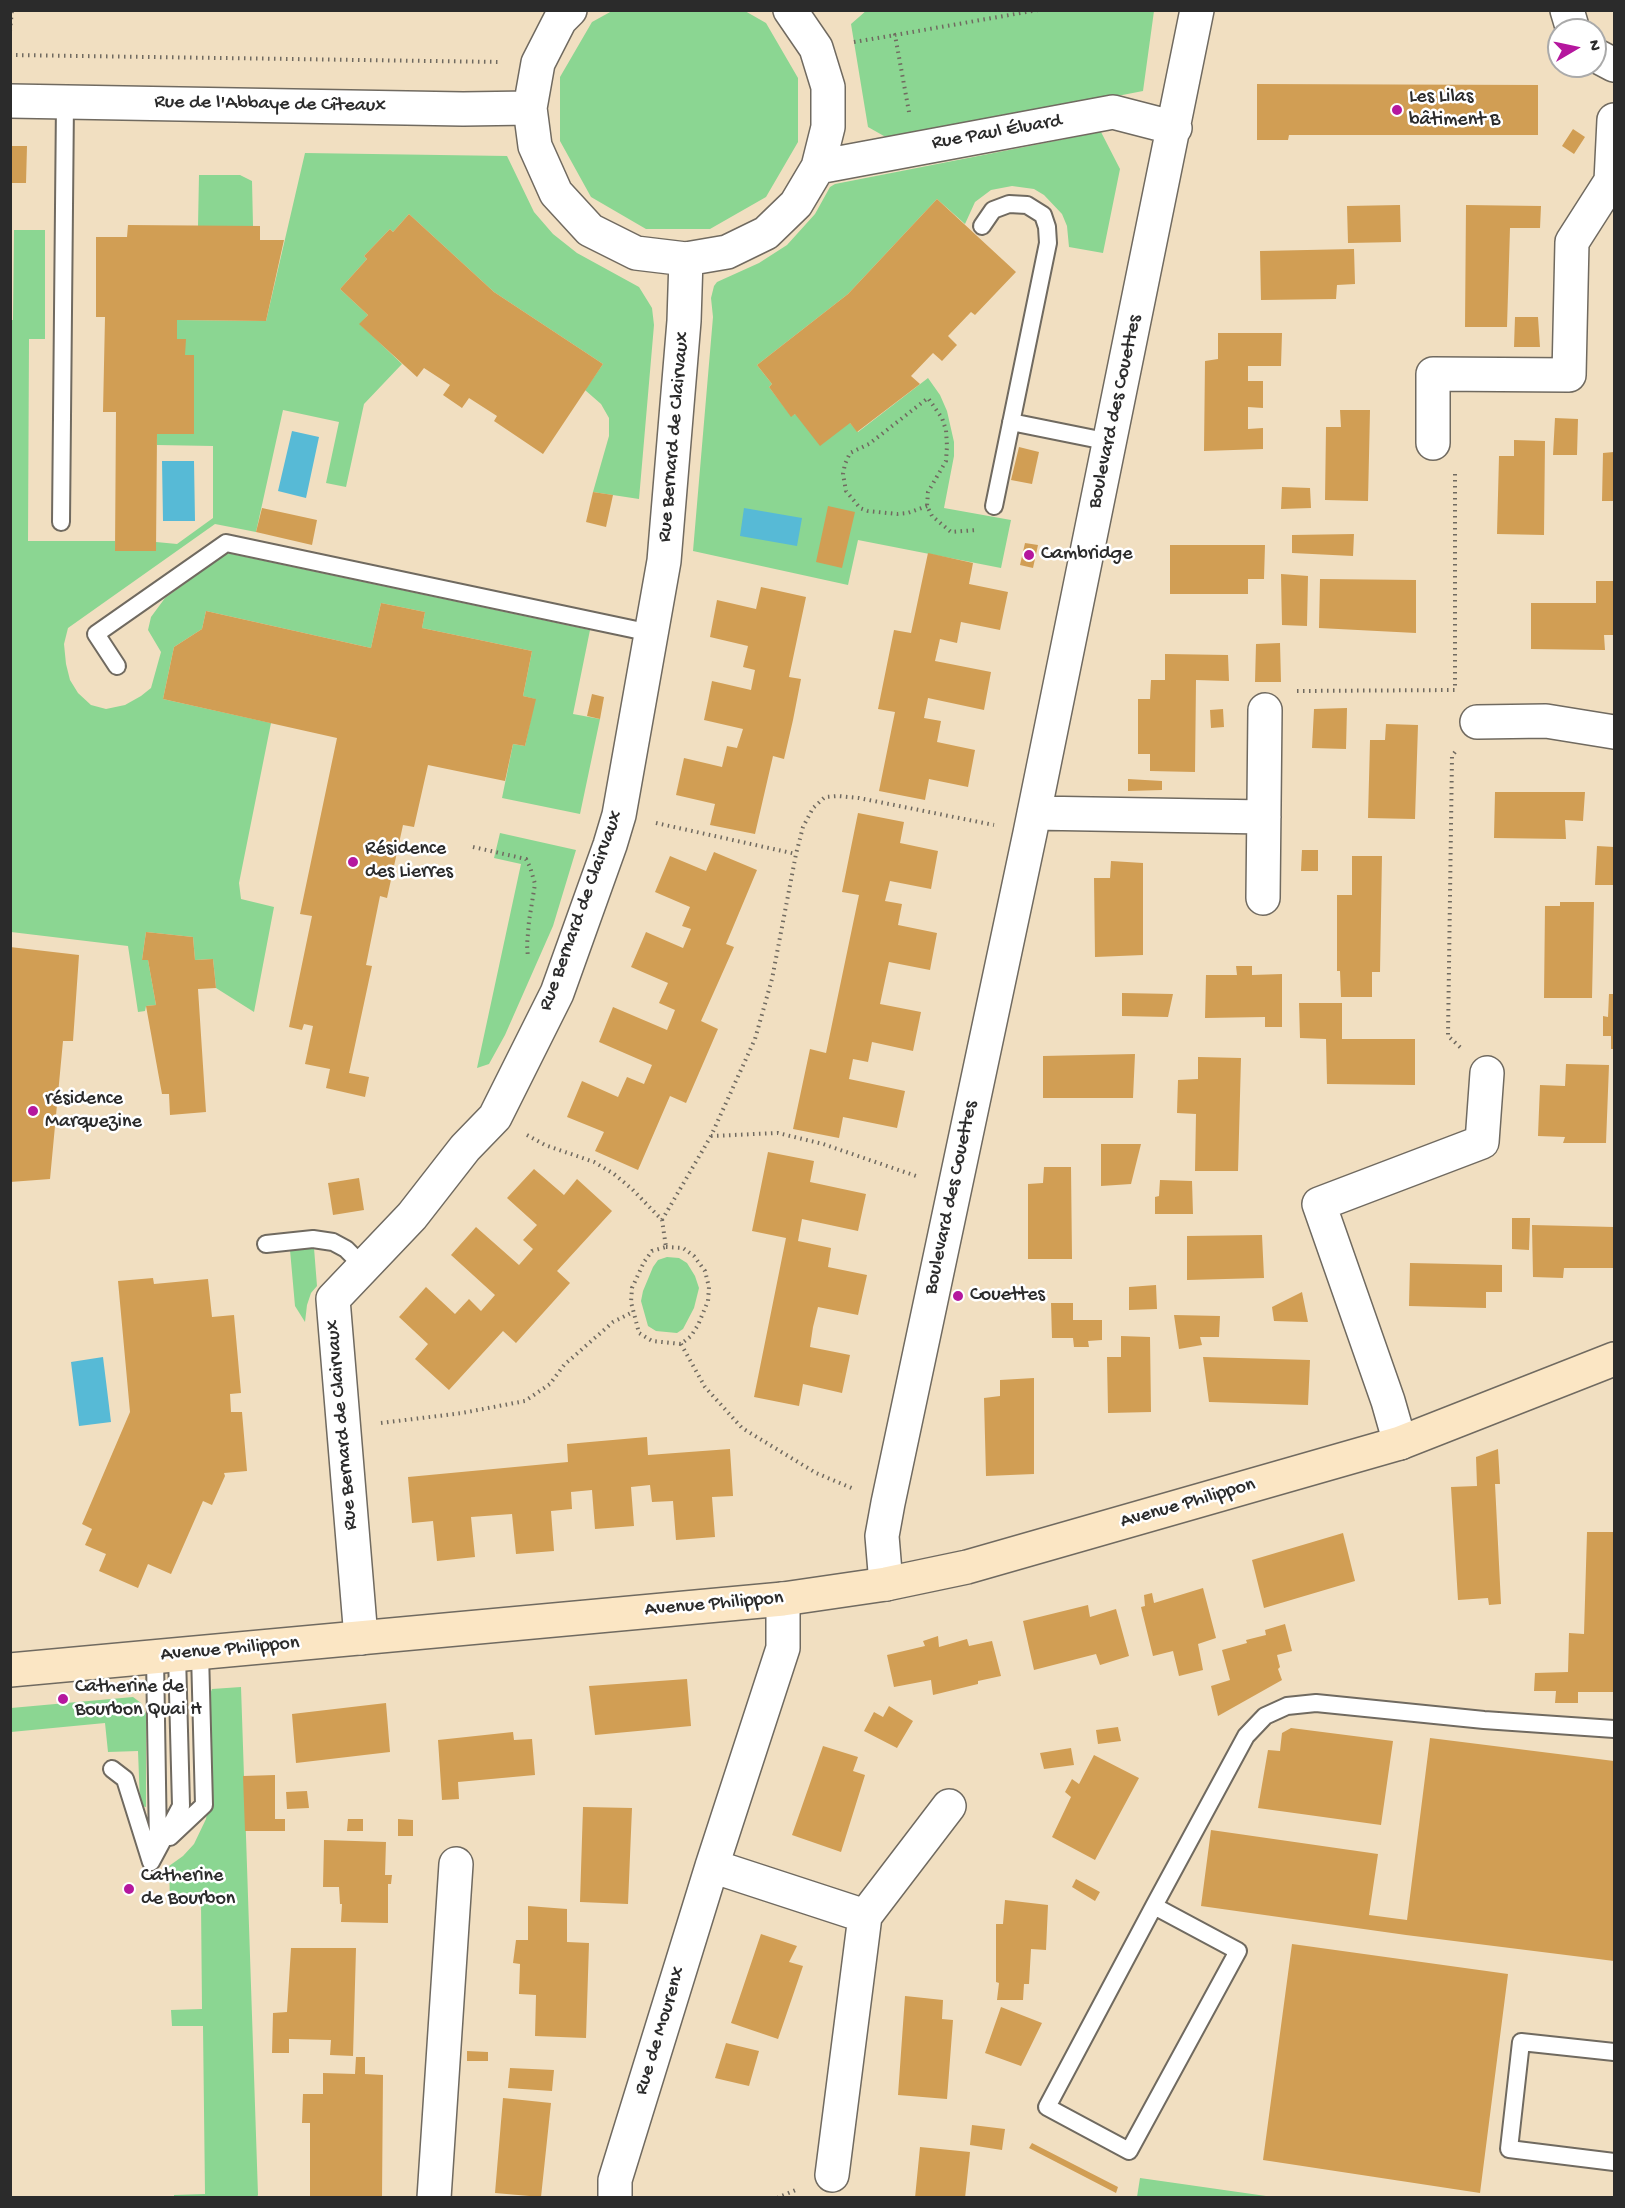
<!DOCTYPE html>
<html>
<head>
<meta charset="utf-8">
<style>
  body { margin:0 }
  #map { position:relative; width:1625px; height:2208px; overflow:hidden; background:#f1dfc1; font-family:"Gochi Hand",sans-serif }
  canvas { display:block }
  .frame { position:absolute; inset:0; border:12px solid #2b2b2b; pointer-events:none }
  .north { position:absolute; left:1547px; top:18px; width:60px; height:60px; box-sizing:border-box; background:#fff; border:2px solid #aaa; border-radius:50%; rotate:81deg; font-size:16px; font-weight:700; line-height:24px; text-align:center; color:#2b2b2b }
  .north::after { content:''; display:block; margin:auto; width:21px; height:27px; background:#b5179e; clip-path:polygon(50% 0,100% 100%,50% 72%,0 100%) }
</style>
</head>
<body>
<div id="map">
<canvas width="1625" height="2208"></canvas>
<div class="frame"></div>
<div class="north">N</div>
</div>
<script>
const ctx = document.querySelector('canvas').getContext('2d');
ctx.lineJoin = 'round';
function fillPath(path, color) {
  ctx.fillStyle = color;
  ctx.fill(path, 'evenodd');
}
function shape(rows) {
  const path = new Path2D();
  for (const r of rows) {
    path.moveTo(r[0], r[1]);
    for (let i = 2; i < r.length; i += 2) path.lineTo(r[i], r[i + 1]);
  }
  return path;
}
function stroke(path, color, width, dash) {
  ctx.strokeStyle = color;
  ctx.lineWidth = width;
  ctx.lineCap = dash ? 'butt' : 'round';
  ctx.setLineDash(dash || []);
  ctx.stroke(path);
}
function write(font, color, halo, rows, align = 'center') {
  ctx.font = font + ' "Gochi Hand",sans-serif';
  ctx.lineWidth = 5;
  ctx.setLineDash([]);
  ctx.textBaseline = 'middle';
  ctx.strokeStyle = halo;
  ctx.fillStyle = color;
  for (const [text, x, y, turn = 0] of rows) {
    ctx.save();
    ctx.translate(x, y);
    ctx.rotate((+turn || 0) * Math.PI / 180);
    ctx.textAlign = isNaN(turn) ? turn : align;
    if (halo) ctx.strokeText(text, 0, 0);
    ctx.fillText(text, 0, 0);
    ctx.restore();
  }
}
fillPath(shape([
  [867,10,1154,11,1143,91,891,140,868,127,851,24],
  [612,11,745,11,766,23,798,78,798,142,766,197,710,229,646,229,591,197,560,141,560,77,592,22],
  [1101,132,1120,169,1103,253,1069,247,1067,226,1062,214,1044,195,1034,189,1012,186,991,190,975,202,965,224,937,199,848,294,757,365,772,384,769,387,791,416,795,414,850,423,858,432,928,378,940,395,947,411,954,442,954,456,944,508,1011,520,1001,568,858,540,848,585,693,551,713,317,711,298,714,286,717,282,759,263,787,245,815,214,830,187,835,184],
  [305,153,507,156,534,212,553,234,577,253,639,287,652,308,654,325,639,499,593,492,609,436,609,418,601,404,585,390,603,364,494,292,409,214,393,232,390,229,364,256,367,259,340,289,368,315,360,324,402,364,364,404,346,487,326,483,339,422,283,410,256,532,215,524,68,628,64,644,66,664,70,680,78,693,91,705,106,709,125,705,141,696,151,688,161,652,148,630,151,617,165,598,227,553,590,630,573,714,600,719,580,814,502,798,513,744,525,746,535,699,523,696,532,651,422,628,425,612,381,603,371,648,206,611,202,629,174,647,163,699,271,723,239,883,241,899,274,907,254,1012,216,988,213,959,195,960,193,937,146,932,142,960,148,960,156,1005,146,1006,145,1011,138,1012,128,946,11,932,10,320,13,320,14,230,45,230,45,339,29,339,28,541,115,541,115,551,156,551,156,542,177,544,213,518,213,446,157,445,157,434,194,434,194,356,185,355,185,339,177,339,177,320,266,321],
  [199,175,240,175,252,181,253,226,198,226],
  [500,833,576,850,553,926,505,1035,489,1064,477,1068,521,864,494,858],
  [314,1248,317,1286,311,1293,307,1305,305,1322,295,1306,290,1250],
  [667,1257,679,1258,687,1263,695,1276,699,1288,694,1308,683,1329,677,1333,656,1331,648,1326,641,1301,643,1291,653,1267,658,1260],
  [241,1687,258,2195,257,2197,174,2197,174,2195,205,2194,203,2026,172,2026,171,2010,202,2009,201,1903,170,1903,169,1866,183,1856,194,1844,206,1819,208,1808,207,1700,210,1694,212,1689],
  [133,1697,141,1703,146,1714,146,1807,141,1806,140,1803,138,1751,108,1752,105,1723,11,1732,11,1708],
  [1140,2178,1273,2197,1137,2197]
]), '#8bd692');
fillPath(shape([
  [292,431,319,437,306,498,278,491],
  [162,461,194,461,195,521,163,521],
  [744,508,802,518,797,546,740,536],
  [103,1357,111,1422,79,1426,71,1362]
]), '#57bad6');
fillPath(shape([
  [1257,84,1538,85,1538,135,1289,135,1288,140,1257,140],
  [1573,129,1585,137,1574,154,1562,146],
  [10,146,27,146,26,183,10,183],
  [937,199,1016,272,975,315,971,312,948,336,957,345,942,361,933,353,911,376,920,384,857,432,850,423,820,446,795,414,791,417,769,387,772,384,757,365,848,294],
  [1400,205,1401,242,1348,243,1347,206],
  [1466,205,1541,206,1540,228,1510,228,1507,327,1465,327],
  [409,214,494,292,603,364,543,454,494,421,497,416,469,398,462,408,443,395,450,385,424,368,417,377,359,324,368,315,340,289,367,259,364,256,390,229,393,232],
  [128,225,260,226,260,240,284,240,266,321,177,320,177,339,186,339,185,355,194,355,194,434,157,434,156,551,115,551,116,412,103,412,105,317,96,317,96,237,127,237],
  [1354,249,1355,284,1337,285,1336,299,1261,300,1260,251],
  [1515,317,1538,317,1540,347,1514,347],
  [1218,333,1282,333,1281,366,1248,366,1248,381,1263,381,1263,408,1248,407,1248,429,1263,428,1263,449,1204,451,1205,361,1218,359],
  [1340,410,1370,410,1368,501,1325,500,1326,427,1341,427],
  [1555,418,1578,419,1577,455,1553,455],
  [1514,440,1545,441,1544,535,1497,534,1499,456,1514,456],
  [1019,447,1039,452,1032,484,1011,480],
  [1614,452,1614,501,1602,501,1603,453],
  [1282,487,1310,488,1311,508,1281,509],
  [593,492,613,495,606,527,586,522],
  [828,506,855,512,842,568,816,562],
  [262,508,317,520,312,545,256,532],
  [1354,534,1353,556,1292,553,1292,535],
  [1025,543,1038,545,1033,568,1020,565],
  [1170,545,1265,545,1264,579,1248,579,1248,594,1170,594],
  [928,553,973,563,969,584,1008,592,1000,630,961,622,957,643,940,639,935,661,991,672,984,710,928,698,924,718,941,721,937,742,975,750,968,787,929,779,925,800,879,791,895,712,878,709,894,630,911,633],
  [1281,574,1308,576,1307,626,1282,625],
  [1320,579,1416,580,1416,633,1319,628],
  [1596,581,1614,581,1614,635,1604,635,1605,650,1531,649,1531,603,1596,603],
  [761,587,806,597,789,677,801,679,793,720,784,759,773,756,755,834,710,825,715,804,676,795,684,758,722,767,727,746,737,748,743,729,704,720,708,701,712,681,751,690,755,670,743,667,748,646,710,637,717,600,756,609],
  [381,603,425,612,422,628,532,651,523,696,536,699,525,746,513,744,505,781,428,765,414,827,403,825,387,898,380,896,366,965,372,966,349,1073,369,1077,365,1097,326,1088,330,1069,305,1064,313,1026,304,1024,302,1030,289,1027,312,916,300,914,337,738,163,699,174,647,202,629,206,611,371,648],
  [1280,643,1281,682,1255,682,1256,644],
  [1165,654,1228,655,1229,681,1196,680,1195,772,1150,771,1150,754,1138,754,1138,699,1150,699,1151,680,1165,680],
  [592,694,604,697,600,719,587,716],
  [1347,708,1346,749,1312,748,1314,709],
  [1223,709,1224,727,1211,728,1210,710],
  [1386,724,1418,725,1415,819,1368,818,1370,740,1385,740],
  [1128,779,1162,781,1162,790,1128,791],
  [1495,792,1585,792,1583,821,1565,820,1566,839,1494,838],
  [858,813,904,822,900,843,938,851,931,889,890,881,885,901,902,904,898,925,937,933,930,970,889,962,880,1004,921,1012,913,1051,872,1042,868,1062,853,1059,849,1079,905,1091,897,1128,843,1117,839,1138,793,1129,810,1049,826,1053,859,895,842,892],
  [1597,846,1614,847,1614,885,1595,885],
  [1302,850,1318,850,1318,871,1301,871],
  [714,852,757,870,726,944,734,947,701,1021,718,1029,686,1103,670,1096,638,1170,595,1151,604,1132,567,1117,582,1081,618,1097,627,1077,644,1084,652,1065,599,1042,613,1007,667,1030,675,1010,659,1003,668,983,631,967,646,932,683,948,691,929,682,926,690,907,655,892,670,856,706,871],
  [1352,856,1382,856,1380,972,1372,972,1372,997,1341,997,1340,971,1337,971,1337,895,1352,895],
  [1111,861,1143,863,1143,955,1095,957,1094,878,1110,878],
  [1560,902,1594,902,1592,998,1544,998,1545,906,1560,906],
  [146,932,193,937,195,960,213,959,216,988,198,989,206,1112,170,1115,169,1094,162,1094,146,1006,156,1005,148,960,142,960],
  [10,947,79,955,73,1041,63,1041,50,1179,10,1182],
  [1236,966,1252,966,1252,975,1282,974,1282,1027,1265,1027,1265,1017,1205,1018,1206,975,1237,975],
  [1122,993,1173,994,1168,1017,1122,1016],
  [1609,994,1614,994,1614,1049,1611,1049,1611,1036,1603,1036,1603,1016,1608,1017],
  [1299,1003,1342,1003,1342,1039,1415,1039,1415,1085,1327,1084,1326,1039,1300,1038],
  [1135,1054,1133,1098,1043,1098,1043,1056],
  [1198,1057,1241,1058,1238,1171,1195,1171,1196,1114,1177,1113,1178,1080,1198,1079],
  [1566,1064,1609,1065,1606,1143,1563,1143,1565,1137,1538,1136,1540,1085,1565,1086],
  [1101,1144,1141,1144,1131,1184,1101,1186],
  [768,1152,814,1161,810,1182,866,1194,858,1231,802,1219,798,1241,831,1248,828,1267,867,1275,858,1315,818,1307,813,1327,810,1347,850,1355,842,1393,803,1384,799,1406,754,1397,786,1238,752,1231],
  [1044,1167,1071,1167,1072,1259,1028,1259,1028,1184,1043,1183],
  [534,1169,564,1195,577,1179,612,1211,557,1271,570,1283,516,1343,503,1331,449,1390,415,1359,428,1344,399,1317,426,1287,455,1314,469,1299,481,1311,495,1295,451,1255,476,1227,519,1265,533,1249,523,1240,537,1225,507,1198],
  [359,1178,364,1210,333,1215,328,1183],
  [1160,1180,1192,1181,1193,1214,1155,1214,1155,1197,1159,1196],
  [1512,1218,1530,1218,1529,1250,1512,1249],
  [1532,1225,1614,1227,1614,1268,1564,1268,1563,1278,1533,1277],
  [1262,1235,1264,1278,1187,1280,1187,1236],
  [1410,1263,1502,1265,1502,1292,1486,1292,1486,1308,1409,1306],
  [153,1278,154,1284,208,1279,212,1317,234,1315,241,1393,230,1394,231,1412,242,1412,247,1471,224,1473,225,1476,212,1505,203,1501,171,1574,148,1564,138,1588,99,1571,106,1554,85,1545,92,1529,82,1524,130,1412,118,1281],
  [1156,1285,1157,1309,1129,1310,1129,1287],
  [1302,1292,1308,1322,1274,1321,1272,1307],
  [1051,1303,1073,1303,1073,1320,1102,1320,1102,1340,1088,1341,1089,1347,1074,1347,1073,1338,1052,1338],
  [1174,1315,1220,1316,1219,1337,1200,1337,1202,1345,1179,1349],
  [1121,1336,1150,1337,1151,1412,1108,1413,1107,1357,1121,1357],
  [1203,1357,1310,1360,1308,1405,1209,1402],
  [1034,1378,1034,1474,986,1476,984,1398,1000,1396,1000,1380],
  [647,1437,648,1455,730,1449,733,1496,712,1497,715,1537,676,1540,673,1501,652,1502,650,1485,631,1487,634,1526,595,1529,592,1490,571,1492,572,1509,551,1511,554,1551,516,1554,512,1514,471,1517,475,1557,437,1561,433,1521,412,1523,408,1477,568,1462,567,1444],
  [1498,1449,1500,1484,1495,1484,1501,1604,1489,1605,1488,1598,1458,1600,1451,1487,1477,1486,1476,1457],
  [1587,1532,1614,1532,1614,1692,1578,1692,1578,1703,1555,1703,1556,1691,1534,1691,1535,1673,1568,1672,1569,1633,1584,1634],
  [1343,1533,1355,1581,1264,1608,1252,1560],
  [1203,1588,1216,1638,1198,1644,1203,1670,1179,1676,1173,1651,1153,1656,1141,1607,1145,1606,1144,1595,1152,1593,1154,1603],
  [1088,1605,1090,1617,1116,1609,1129,1656,1100,1665,1096,1654,1034,1670,1023,1621],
  [1285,1624,1292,1651,1277,1655,1280,1667,1278,1669,1282,1680,1218,1716,1211,1686,1230,1680,1222,1650,1247,1643,1246,1640,1266,1635,1265,1630],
  [938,1636,939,1647,967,1639,969,1646,992,1641,1001,1676,978,1681,978,1684,933,1695,931,1680,894,1687,887,1655,925,1646,923,1641],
  [687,1679,691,1726,595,1735,589,1686],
  [386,1703,390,1752,296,1763,292,1714],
  [889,1706,913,1721,897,1748,864,1731,874,1712,883,1717],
  [1118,1727,1121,1741,1098,1744,1096,1730],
  [1291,1728,1393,1741,1381,1825,1258,1808,1268,1750,1280,1751,1282,1733],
  [513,1732,514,1740,532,1739,535,1775,458,1782,459,1799,442,1800,438,1740],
  [1430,1738,1614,1761,1614,1961,1406,1935,1201,1906,1211,1830,1378,1854,1369,1915,1407,1920],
  [823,1746,858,1757,853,1771,865,1775,841,1852,792,1835],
  [1071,1748,1074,1765,1044,1769,1040,1753],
  [1094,1755,1139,1778,1095,1860,1052,1837,1071,1797,1065,1792,1072,1779,1079,1784],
  [275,1775,275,1819,285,1819,285,1831,245,1831,243,1776],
  [307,1791,309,1808,287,1809,286,1792],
  [583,1807,632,1808,628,1904,580,1902],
  [348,1819,363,1819,363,1831,347,1831],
  [398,1819,413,1820,413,1836,398,1836],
  [324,1840,386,1842,385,1875,392,1875,391,1884,388,1884,388,1923,341,1922,342,1904,340,1904,339,1887,323,1887],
  [1076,1879,1100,1892,1095,1901,1072,1887],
  [1005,1900,1048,1905,1046,1950,1031,1949,1029,1984,1024,1984,1023,2000,997,2000,999,1983,996,1982,996,1924,1003,1924],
  [528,1906,567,1909,567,1942,589,1943,586,2038,535,2036,536,1995,519,1994,520,1964,513,1963,516,1940,528,1940],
  [761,1934,797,1946,789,1962,803,1966,778,2039,731,2023],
  [1292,1944,1508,1974,1480,2193,1263,2160],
  [291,1948,356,1948,353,2056,330,2055,331,2040,289,2039,289,2053,272,2053,273,2013,287,2012],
  [905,1996,943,2000,942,2019,953,2020,947,2099,898,2095],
  [1001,2007,1042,2023,1021,2066,985,2053],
  [726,2043,759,2051,749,2086,715,2078],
  [467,2051,488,2052,488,2061,467,2061],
  [356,2057,365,2057,365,2074,383,2075,382,2198,310,2198,310,2123,302,2123,303,2094,323,2094,323,2073,355,2074],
  [510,2068,554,2070,552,2091,508,2088],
  [503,2098,551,2103,541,2197,495,2193],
  [972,2125,1005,2129,1002,2150,970,2145],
  [1032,2143,1118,2187,1116,2193,1029,2148],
  [920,2147,970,2152,965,2198,915,2198]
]), '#d19e54');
const lane = shape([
  [982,226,993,210,1009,204,1027,205,1043,215,1047,227,1048,243,994,506],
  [1011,422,1110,442],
  [61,522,65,102],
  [117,666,96,634,226,543,651,633],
  [266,1244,313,1239,333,1242,346,1249,364,1267],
  [155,1657,158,1845],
  [112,1769,125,1779,151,1862],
  [170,1837,204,1805,200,1653],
  [151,1862,181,1806,177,1655],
  [1154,1906,1238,1951,1129,2151,1047,2107,1154,1906,1246,1736,1265,1716,1287,1706,1316,1703,1484,1720,1614,1729],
  [1614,2052,1521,2042,1509,2149,1614,2162]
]);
const street = shape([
  [570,10,560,20,538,63,530,108,535,146,556,193,590,230,636,253,686,259,727,252,766,233,796,204,818,167,828,127,828,87,816,48,790,10],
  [1567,10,1573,30],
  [1595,55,1614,65],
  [10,101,463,109,530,108],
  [818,167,1113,112,1175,128],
  [1433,443,1433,374,1569,375,1572,242,1611,181,1614,120],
  [1477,722,1546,721,1614,732],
  [1034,813,1264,817],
  [1263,898,1265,710],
  [1400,1443,1388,1401,1319,1204,1482,1142,1487,1073],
  [886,1584,882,1536,888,1503,1030,833,1197,10],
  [361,1638,333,1299,412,1216,465,1148,495,1117,557,993,610,845,619,815,664,561,684,321,686,259],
  [712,1866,865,1916],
  [832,2175,865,1916,949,1806],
  [434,2198,456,1864],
  [615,2198,615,2180,712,1866,783,1648,783,1599]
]);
const secondary = shape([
  [10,1670,783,1599,886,1584,967,1567,1400,1443,1614,1359]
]);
stroke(lane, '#706a60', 20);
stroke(street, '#706a60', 36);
stroke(secondary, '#706a60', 36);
stroke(shape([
  [10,31,12,10],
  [854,42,895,35],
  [10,55,501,62],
  [909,112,895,35,1038,10],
  [1455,474,1455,690],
  [927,506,908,513,897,514,868,511,860,508,846,491,843,474,845,464,850,453,869,444,928,398,942,418,946,430,947,446,946,461,928,492,927,506,932,516,951,532,976,530],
  [1297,691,1455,690],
  [1455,752,1452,756,1448,1036,1461,1048],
  [656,823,796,854],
  [473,847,526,859,530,867,535,884,529,921,527,945,528,958],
  [527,1135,545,1145,594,1162,614,1174,632,1189,662,1220,666,1247],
  [711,1136,778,1133,823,1144,919,1177],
  [662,1220,711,1136,755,1039,772,979,796,854,803,827,813,808,825,797,838,796,859,798,994,825],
  [666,1247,683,1248,694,1256,705,1271,709,1287,708,1301,698,1325,691,1336,681,1344,652,1341,639,1333,631,1302,632,1288,644,1262,652,1251,666,1247],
  [681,1344,705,1387,742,1428,816,1473,854,1489],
  [381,1423,462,1413,525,1401,550,1384,564,1365,613,1322,633,1312],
  [777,2198,798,2189]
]), '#706a60', 4, [1.5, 4.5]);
stroke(lane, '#fff', 16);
stroke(street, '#fff', 33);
stroke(secondary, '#fbe6c4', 33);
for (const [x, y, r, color] of [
  [1397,110,6,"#b5179e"],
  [1029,555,6,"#b5179e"],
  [353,862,6,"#b5179e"],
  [33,1111,6,"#b5179e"],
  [958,1296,6,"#b5179e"],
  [63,1699,6,"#b5179e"],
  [129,1889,6,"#b5179e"]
]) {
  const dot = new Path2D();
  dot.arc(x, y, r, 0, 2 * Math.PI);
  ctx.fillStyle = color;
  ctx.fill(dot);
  stroke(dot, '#fff', 2);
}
write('20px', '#2b2b2b', '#fff', [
  ["Les Lilas",1409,98],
  ["bâtiment B",1409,121],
  ["Cambridge",1041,555],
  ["Résidence",365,850],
  ["des Lierres",365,873],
  ["résidence",45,1100],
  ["Marquezine",45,1123],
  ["Couettes",970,1296],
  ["Catherine de",75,1688],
  ["Bourbon Quai H",75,1711],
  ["Catherine",141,1877],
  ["de Bourbon",141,1900]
], 'left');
write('20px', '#2b2b2b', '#fff', [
  ["Rue de l'Abbaye de Cîteaux",270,105,1],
  ["Rue Paul Éluard",997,133,-10],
  ["Boulevard des Couettes",1116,412,-78],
  ["Rue Bernard de Clairvaux",675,437,-85],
  ["Rue Bernard de Clairvaux",582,911,-70],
  ["Boulevard des Couettes",952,1198,-78],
  ["Rue Bernard de Clairvaux",343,1425,-95],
  ["Avenue Philippon",1188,1504,-16],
  ["Avenue Philippon",714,1605,-5],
  ["Avenue Philippon",230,1650,-5],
  ["Rue de Mourenx",661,2031,-73]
]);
</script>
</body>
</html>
